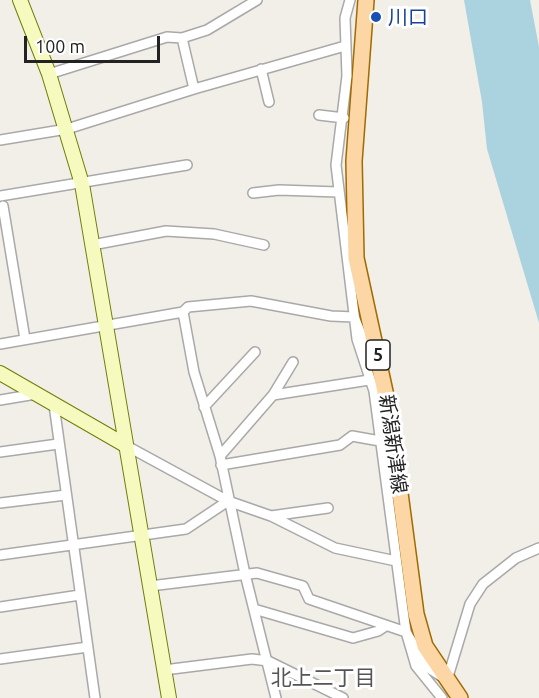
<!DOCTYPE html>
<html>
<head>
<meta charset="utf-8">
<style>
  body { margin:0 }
  #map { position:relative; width:539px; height:698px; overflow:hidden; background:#f2efe9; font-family:Ubuntu,sans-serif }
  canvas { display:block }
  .scale { position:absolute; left:24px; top:36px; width:136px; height:27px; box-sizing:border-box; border:3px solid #222; border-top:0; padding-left:8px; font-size:18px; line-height:21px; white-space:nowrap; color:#222; -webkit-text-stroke:4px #fff; paint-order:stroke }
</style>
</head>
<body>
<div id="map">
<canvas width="539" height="698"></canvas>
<div class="scale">100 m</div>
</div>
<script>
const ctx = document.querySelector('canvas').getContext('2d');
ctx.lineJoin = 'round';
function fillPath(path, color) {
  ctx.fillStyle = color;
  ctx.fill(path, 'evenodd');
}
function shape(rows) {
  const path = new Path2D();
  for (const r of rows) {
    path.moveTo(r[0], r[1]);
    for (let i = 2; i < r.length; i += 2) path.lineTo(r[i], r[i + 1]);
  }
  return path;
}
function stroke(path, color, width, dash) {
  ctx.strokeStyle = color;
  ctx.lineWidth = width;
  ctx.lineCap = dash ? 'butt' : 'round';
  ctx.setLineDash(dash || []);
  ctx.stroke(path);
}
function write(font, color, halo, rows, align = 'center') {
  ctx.font = font + ' Ubuntu,"Noto Sans JP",sans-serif';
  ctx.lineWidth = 6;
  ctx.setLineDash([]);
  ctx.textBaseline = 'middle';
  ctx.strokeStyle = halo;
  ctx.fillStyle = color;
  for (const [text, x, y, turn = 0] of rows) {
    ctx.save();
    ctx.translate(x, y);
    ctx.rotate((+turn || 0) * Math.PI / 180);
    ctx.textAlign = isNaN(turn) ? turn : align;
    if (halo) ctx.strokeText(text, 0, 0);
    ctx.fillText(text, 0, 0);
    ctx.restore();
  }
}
fillPath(shape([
  [464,0,530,0,539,47,539,323,487,149,482,102]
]), '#aad3df');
const street = shape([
  [350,0,345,18,347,76,336,165,357,339,374,391,406,632,416,666,442,698],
  [182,38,194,89],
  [261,69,269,102],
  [49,74,167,37,182,38,207,30,257,0],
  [319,115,344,118],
  [0,140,67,129,194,89,345,46],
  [253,193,279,190,338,192],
  [0,196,187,165],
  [3,206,25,339],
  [92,245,166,231,214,234,264,245],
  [183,312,194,372,220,456,245,574,276,698],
  [0,344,183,312,188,307,251,301,331,316,354,317,373,363],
  [273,395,293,362],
  [0,400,36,394],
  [54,405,95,698],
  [204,407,255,352],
  [125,445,228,501,271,516,335,548,396,561],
  [0,452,58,444],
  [220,456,273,395,369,380],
  [221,465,340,445,352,436,380,441],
  [0,503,66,495],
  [271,516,328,508],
  [0,555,186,529,228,501],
  [150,586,257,573,303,586,309,599,406,632,427,667,447,680,470,604,483,584,516,558,539,548],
  [0,607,80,595],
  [254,609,353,638,378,631,384,627],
  [0,659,88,647],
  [164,670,252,659,268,661,343,698]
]);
const secondary = shape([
  [20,0,49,74,82,184,169,698],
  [0,373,125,445]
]);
const primary = shape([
  [366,0,354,161,356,258,389,410,416,614,425,646,460,698]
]);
stroke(street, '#a9a9a9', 12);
stroke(secondary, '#707d05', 16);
stroke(primary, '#a06b00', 18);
stroke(street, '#fff', 9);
stroke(secondary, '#f7fabf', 14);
stroke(primary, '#fcd6a4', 15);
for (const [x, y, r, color] of [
  [376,17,6,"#1a4fb4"]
]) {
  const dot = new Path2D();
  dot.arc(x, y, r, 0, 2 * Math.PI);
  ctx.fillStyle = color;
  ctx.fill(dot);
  stroke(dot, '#fff', 2);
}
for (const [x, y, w] of [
  [378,355,24]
]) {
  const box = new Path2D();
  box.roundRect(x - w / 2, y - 15, w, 30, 4.5);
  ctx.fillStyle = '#fff';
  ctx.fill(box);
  stroke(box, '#222', 1.5);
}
write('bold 18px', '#222', null, [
  ["5",378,355]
]);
write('20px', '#164399', '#fff', [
  ["川口",388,17]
], 'left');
write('20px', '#222', '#fff', [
  ["新潟新津線",393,444,82]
]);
write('21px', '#555', '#fff', [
  ["北上二丁目",323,678]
]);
</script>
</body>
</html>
